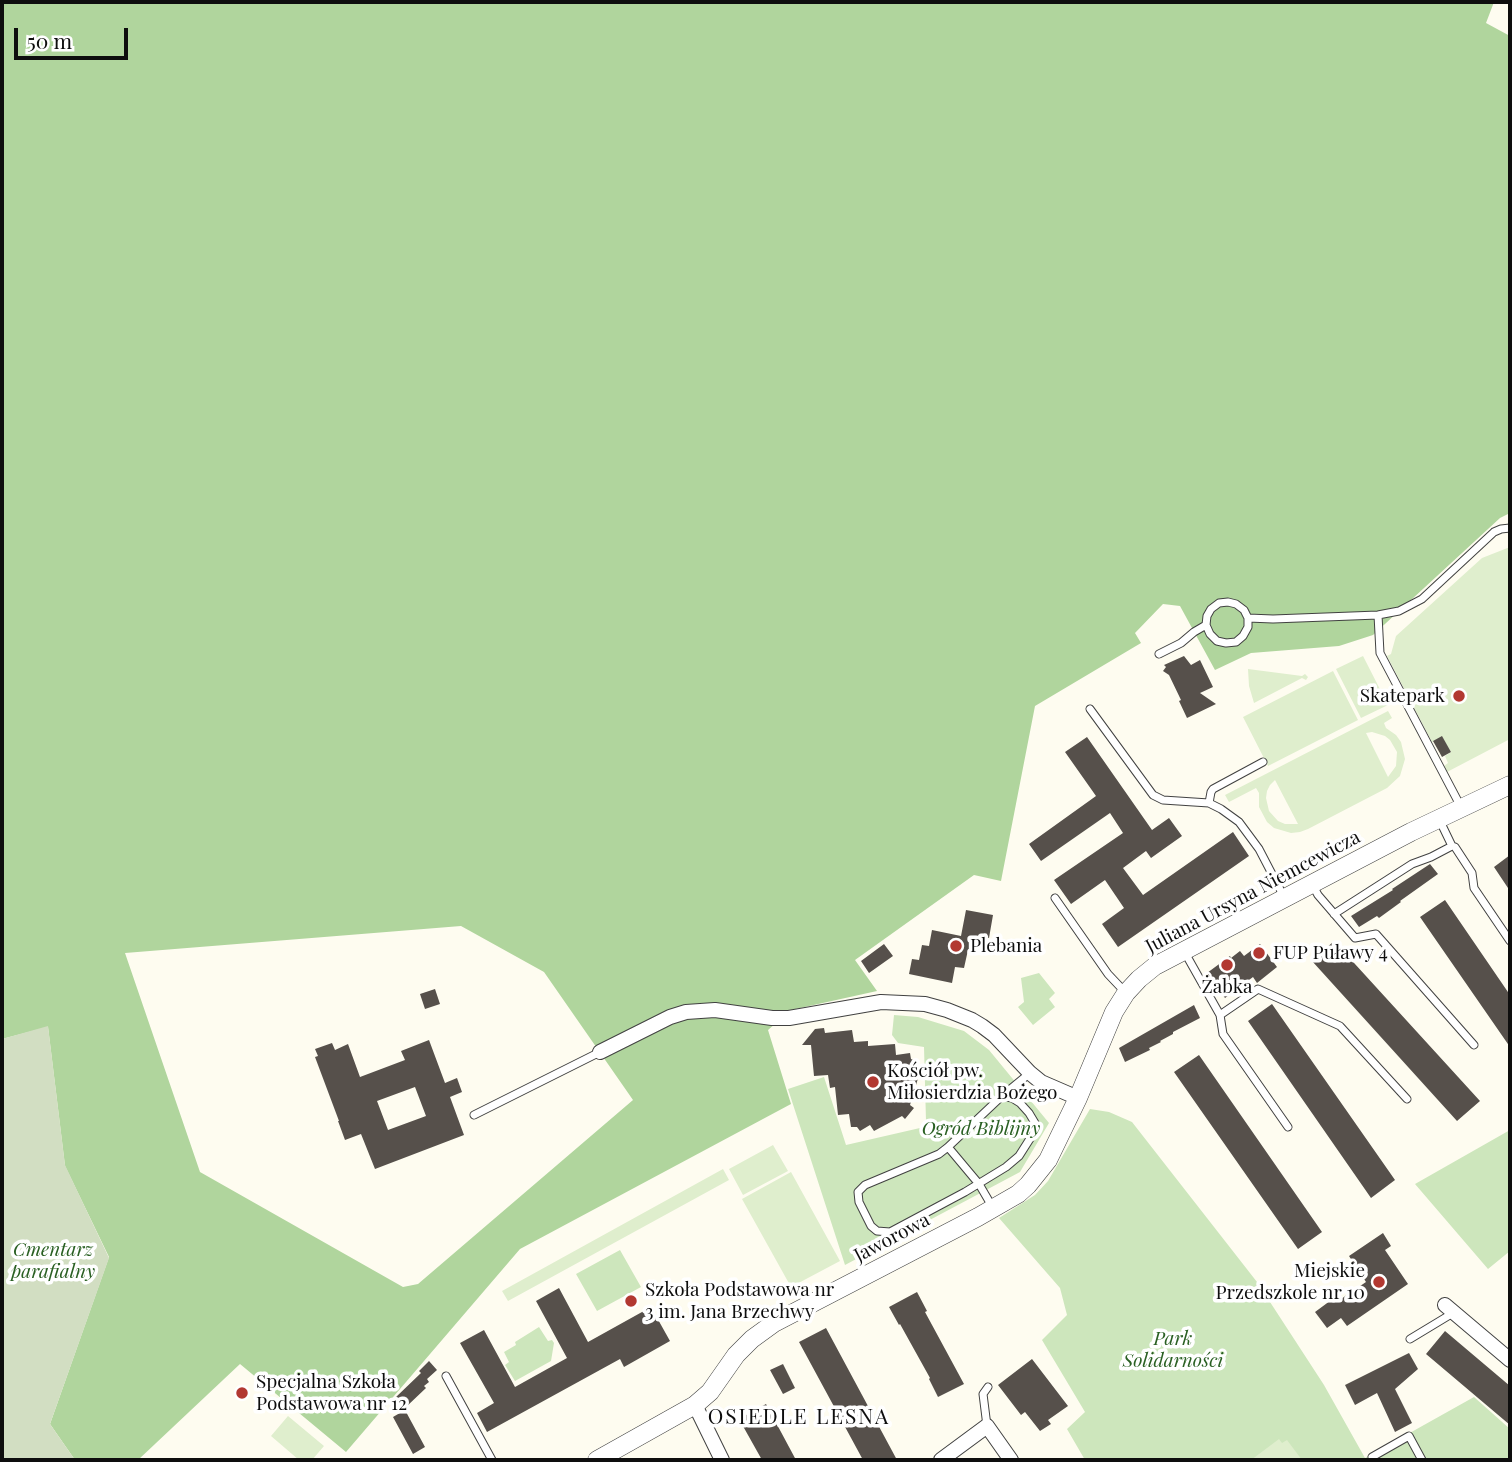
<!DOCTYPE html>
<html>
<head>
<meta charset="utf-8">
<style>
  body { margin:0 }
  #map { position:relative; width:1512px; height:1462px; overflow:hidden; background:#fefcf0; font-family:"Playfair Display",serif }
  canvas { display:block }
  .frame { position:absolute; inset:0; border:4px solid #0e0e0e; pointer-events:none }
  .scale { position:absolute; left:14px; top:28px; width:114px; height:32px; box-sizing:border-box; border:4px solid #0e0e0e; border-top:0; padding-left:9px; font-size:21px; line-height:24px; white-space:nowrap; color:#0e0e0e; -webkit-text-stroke:5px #fff; paint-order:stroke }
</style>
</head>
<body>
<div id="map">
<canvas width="1512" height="1462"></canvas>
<div class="frame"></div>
<div class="scale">50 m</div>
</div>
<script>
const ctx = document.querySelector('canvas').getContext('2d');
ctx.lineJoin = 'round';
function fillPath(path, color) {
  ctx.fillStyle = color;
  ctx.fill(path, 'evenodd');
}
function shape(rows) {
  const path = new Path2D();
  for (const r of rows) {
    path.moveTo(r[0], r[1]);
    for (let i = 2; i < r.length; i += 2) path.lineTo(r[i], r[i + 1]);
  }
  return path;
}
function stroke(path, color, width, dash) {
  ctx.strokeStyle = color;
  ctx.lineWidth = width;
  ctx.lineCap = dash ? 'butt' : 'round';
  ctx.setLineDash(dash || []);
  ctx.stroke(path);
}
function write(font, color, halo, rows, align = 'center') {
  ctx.font = font + ' "Playfair Display",serif';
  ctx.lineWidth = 7;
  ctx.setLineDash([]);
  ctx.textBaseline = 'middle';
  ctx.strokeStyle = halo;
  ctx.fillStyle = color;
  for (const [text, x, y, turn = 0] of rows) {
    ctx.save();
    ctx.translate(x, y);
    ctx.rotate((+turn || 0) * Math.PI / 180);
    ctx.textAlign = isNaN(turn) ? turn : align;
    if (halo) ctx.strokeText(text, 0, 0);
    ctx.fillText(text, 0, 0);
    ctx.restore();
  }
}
fillPath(shape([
  [1039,973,1055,993,1049,999,1055,1007,1033,1025,1018,1007,1024,1002,1021,978],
  [894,1015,918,1017,964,1031,989,1050,1049,1123,1020,1172,845,1265,788,1089,824,1077,846,1145,920,1128,926,1121,924,1047,898,1043,892,1035],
  [1090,1109,1109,1112,1132,1122,1257,1282,1324,1385,1365,1458,1474,1397,1510,1429,1510,1460,1085,1460,1067,1429,1085,1412,1042,1340,1067,1315,1060,1288,999,1218,1035,1195,1048,1181],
  [1510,1130,1510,1251,1488,1269,1415,1184],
  [620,1250,641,1287,597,1311,576,1274],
  [539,1327,548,1341,552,1340,554,1343,551,1361,515,1381,505,1365,509,1362,504,1352,516,1345,515,1342]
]), '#cde6bc');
fillPath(shape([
  [2,2,1494,2,1486,23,1510,36,1510,513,1500,518,1373,635,1339,646,1251,653,1215,670,1180,606,1163,604,1135,633,1141,643,1035,706,1001,881,974,875,855,960,877,991,791,1010,768,1030,791,1104,520,1249,346,1452,240,1364,138,1460,75,1460,50,1424,109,1257,65,1166,48,1027,2,1039],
  [461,926,544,972,633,1100,418,1284,403,1287,200,1172,125,953]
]), '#b0d59d');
fillPath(shape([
  [48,1026,65,1165,109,1258,50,1424,75,1460,2,1460,2,1039]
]), '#d2dec2');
fillPath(shape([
  [1510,547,1510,739,1447,772,1444,766,1448,763,1445,756,1451,752,1442,737,1432,742,1387,656,1391,654,1396,636,1482,558],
  [1363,656,1388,705,1361,718,1336,669],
  [1248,669,1302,676,1305,674,1308,677,1306,680,1302,678,1254,703,1249,686],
  [1333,671,1358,720,1268,766,1243,717],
  [1388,711,1392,718,1384,723,1386,728,1396,735,1401,742,1405,759,1400,776,1387,788,1308,829,1300,832,1291,833,1274,828,1267,822,1259,807,1259,793,1256,788,1229,802,1225,795],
  [1372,732,1385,736,1390,740,1397,752,1396,766,1388,777,1366,733],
  [1275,780,1298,824,1285,824,1278,821,1269,811,1266,798,1267,791,1270,785],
  [773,1145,788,1171,743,1195,729,1169],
  [723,1169,729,1180,508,1301,502,1291],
  [791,1172,840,1261,791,1287,742,1199],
  [288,1416,324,1446,312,1460,299,1460,271,1436],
  [1279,1439,1282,1443,1287,1440,1302,1460,1251,1460]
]), '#dfeecd');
fillPath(shape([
  [1184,656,1191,665,1200,660,1213,687,1200,693,1216,704,1187,718,1179,701,1181,700,1169,675,1163,671,1166,667,1164,665],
  [1442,736,1451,752,1442,757,1433,741],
  [1087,737,1152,830,1169,818,1182,836,1151,858,1146,851,1123,868,1143,895,1233,832,1249,856,1118,947,1102,924,1124,908,1105,880,1071,904,1054,880,1123,833,1110,813,1041,861,1029,844,1096,796,1065,752],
  [1510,855,1510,891,1494,867],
  [1430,864,1438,874,1400,901,1401,902,1379,918,1377,916,1359,927,1351,916,1393,890,1392,889],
  [1445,900,1510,995,1510,1047,1420,917],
  [966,910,993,915,989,938,984,937,981,952,968,950,964,968,955,967,952,983,909,974,912,959,919,960,922,945,929,946,932,930,961,936],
  [1334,941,1480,1101,1457,1121,1312,961],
  [884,944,893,956,869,973,861,961],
  [1260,944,1277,967,1257,983,1253,977,1225,998,1207,973,1230,956,1231,958,1240,951,1244,956],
  [435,989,440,1004,425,1009,420,994],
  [1272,1004,1395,1180,1371,1198,1248,1021],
  [1194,1005,1200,1018,1173,1032,1173,1034,1160,1041,1161,1042,1149,1048,1150,1050,1125,1062,1119,1048],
  [824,1028,825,1033,852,1030,854,1042,868,1041,868,1046,895,1044,896,1055,910,1053,911,1059,916,1061,913,1073,919,1075,910,1105,914,1108,905,1119,902,1116,874,1131,870,1125,860,1131,857,1127,851,1127,849,1114,838,1115,835,1087,830,1088,828,1075,814,1076,811,1045,802,1045,815,1029],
  [429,1040,445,1083,457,1078,462,1092,450,1097,464,1135,375,1169,361,1134,345,1140,338,1121,339,1121,315,1057,318,1056,315,1049,332,1043,335,1050,348,1044,360,1077,405,1060,401,1051],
  [415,1087,426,1116,388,1130,377,1101],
  [1199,1055,1322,1232,1298,1249,1174,1072],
  [1383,1233,1391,1246,1385,1250,1408,1284,1347,1326,1341,1318,1327,1328,1315,1312,1338,1295,1341,1299,1366,1282,1349,1256],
  [559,1288,588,1342,651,1307,670,1341,624,1367,620,1359,487,1432,477,1413,494,1403,460,1343,484,1330,515,1387,567,1358,536,1301],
  [917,1292,927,1311,925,1312,964,1384,938,1397,929,1379,930,1378,900,1324,899,1325,889,1307],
  [826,1328,897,1460,863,1460,799,1342],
  [1445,1331,1510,1386,1510,1425,1426,1354],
  [1409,1353,1418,1369,1395,1389,1412,1423,1395,1432,1377,1393,1355,1405,1345,1385],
  [1032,1359,1068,1406,1048,1420,1051,1424,1040,1431,1025,1412,1021,1415,998,1385],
  [429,1361,437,1370,427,1379,429,1382,424,1386,426,1388,406,1407,396,1397,421,1373,419,1371],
  [783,1364,795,1388,783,1394,770,1370],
  [766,1404,796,1460,762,1460,739,1419],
  [405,1410,425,1447,413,1454,393,1417]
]), '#56504b');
const service = shape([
  [1378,615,1380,653,1461,807],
  [1206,625,1210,634,1217,641,1226,643,1236,642,1243,636,1248,627,1248,618],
  [1159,654,1181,643,1194,632,1206,625,1207,616,1211,609,1219,603,1228,602,1236,604,1244,610,1248,618,1273,619,1378,615,1399,611,1422,599,1494,532,1501,529,1510,528],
  [1090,709,1153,795,1163,800,1209,803,1221,809,1239,822,1259,849,1284,897],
  [1209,803,1211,792,1213,789,1263,762],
  [1439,819,1452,846,1455,847,1472,873,1474,888,1510,941],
  [1312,884,1318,895,1355,938,1376,934,1474,1045],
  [1055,898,1108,974,1125,992],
  [1334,914,1412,864,1431,857,1452,846],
  [1184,951,1220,1015,1223,1034,1288,1127],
  [1220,1015,1258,989,1340,1026,1407,1099],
  [1002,1096,1012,1098,1020,1103,1029,1113,1035,1123,1033,1134,1019,1156,1006,1167,965,1192,890,1232,877,1231,871,1226,859,1202,858,1192,865,1185,939,1154,948,1147,1002,1096,1030,1073],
  [474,1115,600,1052],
  [948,1147,979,1184,993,1208],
  [1410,1339,1453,1313],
  [446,1376,492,1460],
  [987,1426,983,1394,988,1387],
  [1372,1457,1409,1436,1422,1460]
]);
const minor = shape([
  [600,1052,670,1017,686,1012,715,1010,772,1018,789,1018,881,1002,925,1004,947,1010,972,1020,982,1026,994,1035,1030,1073,1041,1082,1078,1098],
  [1445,1305,1510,1360],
  [695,1405,722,1460],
  [941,1460,987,1426,1011,1460]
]);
const tertiary = shape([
  [597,1460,695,1405,710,1392,736,1355,752,1339,774,1323,978,1217,1018,1194,1028,1185,1048,1160,1078,1098,1114,1012,1126,993,1139,979,1155,966,1411,832,1510,785]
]);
stroke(service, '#414141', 9);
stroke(minor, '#414141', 16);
stroke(tertiary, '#414141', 19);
stroke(service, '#fff', 7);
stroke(minor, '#fff', 14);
stroke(tertiary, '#fff', 18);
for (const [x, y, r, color] of [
  [1459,696,7,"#b23831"],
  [956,946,7,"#b23831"],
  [1259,953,7,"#b23831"],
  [1227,965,7,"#b23831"],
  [873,1082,7,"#b23831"],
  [1379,1282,7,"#b23831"],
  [631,1301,7,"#b23831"],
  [242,1393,7,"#b23831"]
]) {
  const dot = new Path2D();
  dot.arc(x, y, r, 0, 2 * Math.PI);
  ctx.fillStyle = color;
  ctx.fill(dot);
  stroke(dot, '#fff', 2.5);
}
write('19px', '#0e0e0e', '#fff', [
  ["Skatepark",1445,696,"right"],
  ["Plebania",970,946],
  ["FUP Puławy 4",1273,953],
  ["Żabka",1227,987,"center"],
  ["Kościół pw.",887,1071],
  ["Miłosierdzia Bożego",887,1093],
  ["Miejskie",1365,1271,"right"],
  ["Przedszkole nr 10",1365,1293,"right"],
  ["Szkoła Podstawowa nr",645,1290],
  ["3 im. Jana Brzechwy",645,1312],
  ["Specjalna Szkoła",256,1382],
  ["Podstawowa nr 12",256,1404]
], 'left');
write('19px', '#0e0e0e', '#fff', [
  ["Juliana Ursyna Niemcewicza",1253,892,-28],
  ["Jaworowa",892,1238,-28]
]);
write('italic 19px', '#2a6023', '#fff', [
  ["Ogród Biblijny",981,1129],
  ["Cmentarz",53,1250],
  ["parafialny",53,1272],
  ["Park",1173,1339],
  ["Solidarności",1173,1361]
]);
ctx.letterSpacing = '2px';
write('21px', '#0e0e0e', '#fff', [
  ["OSIEDLE LESNA",799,1417]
]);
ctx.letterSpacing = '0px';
</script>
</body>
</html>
